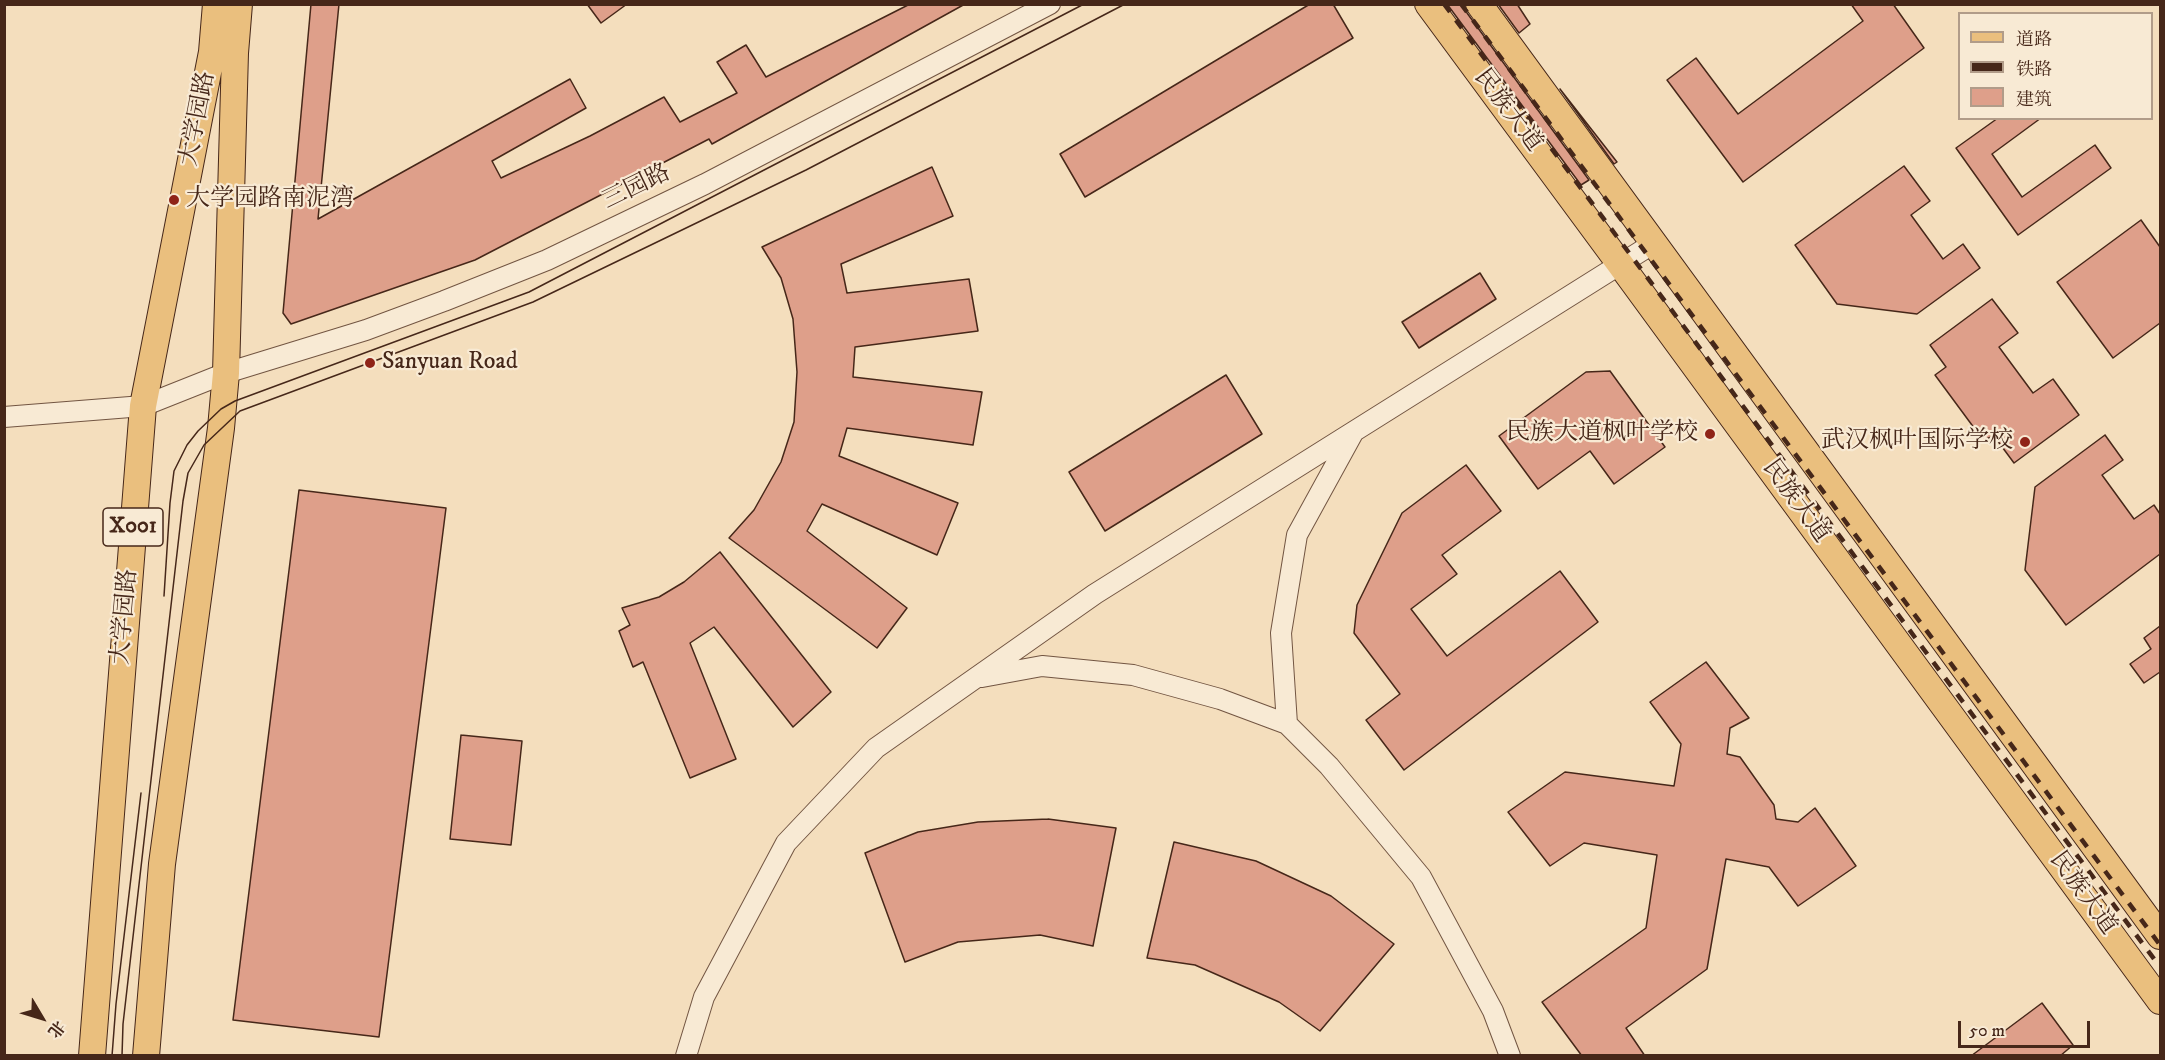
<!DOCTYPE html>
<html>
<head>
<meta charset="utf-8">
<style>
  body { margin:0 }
  #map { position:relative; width:2165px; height:1060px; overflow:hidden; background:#f4debd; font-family:"IM FELL DW Pica","Noto Serif SC",serif }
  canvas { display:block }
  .frame { position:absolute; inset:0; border:6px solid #462719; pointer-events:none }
  .legend { position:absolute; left:1958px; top:12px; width:195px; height:108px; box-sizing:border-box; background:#f8ead4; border:2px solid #b19c89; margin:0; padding:8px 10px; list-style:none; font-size:18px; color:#462719 }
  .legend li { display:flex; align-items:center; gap:12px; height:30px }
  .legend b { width:30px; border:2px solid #b19c89 }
  .north { position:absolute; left:12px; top:988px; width:60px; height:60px; -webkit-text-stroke:4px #f8ead4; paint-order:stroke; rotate:128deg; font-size:16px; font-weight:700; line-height:24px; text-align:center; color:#462719 }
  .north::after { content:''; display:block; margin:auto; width:21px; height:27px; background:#462719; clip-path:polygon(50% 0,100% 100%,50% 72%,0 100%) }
  .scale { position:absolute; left:1958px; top:1021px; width:132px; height:27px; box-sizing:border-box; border:3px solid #462719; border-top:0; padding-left:8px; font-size:18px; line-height:21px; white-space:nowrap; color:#462719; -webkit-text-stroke:4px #f8ead4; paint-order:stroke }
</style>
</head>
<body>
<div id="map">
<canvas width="2165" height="1060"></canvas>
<div class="frame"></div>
<ul class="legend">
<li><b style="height:8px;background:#eabf7e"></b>道路</li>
<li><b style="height:8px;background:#462719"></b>铁路</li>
<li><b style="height:16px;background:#de9f8a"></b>建筑</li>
</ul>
<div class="north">北</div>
<div class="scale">50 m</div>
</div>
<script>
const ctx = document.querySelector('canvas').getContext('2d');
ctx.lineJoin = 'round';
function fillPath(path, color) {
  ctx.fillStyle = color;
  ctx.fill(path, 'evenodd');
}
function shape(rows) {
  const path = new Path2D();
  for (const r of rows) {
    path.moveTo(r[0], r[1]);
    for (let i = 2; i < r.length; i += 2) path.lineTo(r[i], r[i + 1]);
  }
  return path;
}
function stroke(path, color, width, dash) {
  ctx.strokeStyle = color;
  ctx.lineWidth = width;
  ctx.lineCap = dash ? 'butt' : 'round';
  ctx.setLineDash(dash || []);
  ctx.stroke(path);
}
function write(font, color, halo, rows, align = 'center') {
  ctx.font = font + ' "IM FELL DW Pica","Noto Serif SC",serif';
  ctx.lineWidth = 4.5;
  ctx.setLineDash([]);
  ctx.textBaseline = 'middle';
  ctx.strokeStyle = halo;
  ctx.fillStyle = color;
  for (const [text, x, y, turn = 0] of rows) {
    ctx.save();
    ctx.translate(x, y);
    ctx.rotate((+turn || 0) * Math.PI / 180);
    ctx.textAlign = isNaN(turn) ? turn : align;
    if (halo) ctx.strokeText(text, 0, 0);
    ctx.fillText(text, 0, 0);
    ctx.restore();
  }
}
const building = shape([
  [311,4,339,4,318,219,570,79,586,108,492,161,501,178,590,136,664,97,680,122,737,93,717,62,746,45,766,77,910,4,965,4,712,144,709,139,475,260,291,324,283,313,311,4],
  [587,4,627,4,601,23,587,4],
  [1310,4,1333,4,1353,38,1085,197,1060,154,1310,4],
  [1447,4,1464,4,1467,13,1589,180,1581,185,1447,4],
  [1498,4,1517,4,1530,24,1519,33,1498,4],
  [1851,4,1893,4,1924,48,1743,182,1667,80,1696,58,1738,114,1863,21,1851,4],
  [1560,89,1617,162,1614,164,1560,89],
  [1998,118,2041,118,1992,154,2022,197,2095,145,2111,168,2018,235,1956,148,1998,118],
  [1904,166,1930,201,1911,215,1943,259,1963,244,1980,268,1917,314,1837,304,1795,245,1904,166],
  [932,167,953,216,841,264,847,293,969,279,978,331,855,347,853,377,982,392,973,445,847,428,839,456,958,503,937,555,822,504,807,531,907,608,877,648,729,538,754,510,781,462,794,422,797,372,793,319,781,278,762,247,932,167],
  [2141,220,2160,247,2160,323,2113,358,2057,282,2141,220],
  [1480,273,1496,299,1419,348,1402,322,1480,273],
  [1992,299,2018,333,1999,347,2033,393,2053,379,2079,415,2014,463,1994,436,1983,440,1935,375,1946,367,1930,345,1992,299],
  [1610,371,1665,447,1614,484,1590,451,1538,489,1499,436,1586,372,1610,371],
  [1226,375,1262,434,1105,531,1069,472,1226,375],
  [2105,435,2123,460,2102,475,2134,519,2154,505,2160,514,2160,554,2066,625,2025,570,2035,487,2105,435],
  [1466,465,1501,511,1442,555,1457,574,1411,609,1447,656,1560,571,1598,622,1404,770,1366,720,1400,694,1354,633,1357,605,1402,513,1466,465],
  [299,490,446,508,379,1037,233,1020,299,490],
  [720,552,831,692,793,727,714,627,690,643,736,759,690,778,643,662,633,667,619,631,630,625,622,608,659,597,684,582,720,552],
  [2160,626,2160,672,2144,683,2130,664,2151,649,2144,638,2160,626],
  [1706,662,1749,718,1730,728,1727,754,1740,757,1774,805,1776,819,1798,822,1815,808,1856,866,1798,906,1769,867,1726,859,1707,969,1626,1028,1645,1056,1582,1056,1542,1002,1646,928,1657,855,1584,843,1550,866,1508,812,1565,772,1674,786,1681,744,1650,702,1706,662],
  [461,735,522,741,511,845,450,839,461,735],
  [1048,819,1116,828,1093,946,1040,935,958,942,905,962,865,853,918,832,978,822,1048,819],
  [1174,842,1256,861,1331,896,1394,944,1320,1031,1279,1002,1195,965,1147,958,1174,842],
  [2042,1003,2073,1045,2060,1056,1971,1056,2042,1003]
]);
fillPath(building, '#de9f8a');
stroke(building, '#462719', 1.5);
const minor = shape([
  [4,417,143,406,226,373,366,330,444,301,547,260,705,184,1050,4],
  [982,677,1042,666,1133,675,1220,699,1287,724,1281,633,1297,535,1353,433],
  [1287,724,1329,766,1421,877,1493,1011,1510,1056],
  [686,1056,704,997,786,843,876,748,1095,594,1654,243]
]);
const major = shape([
  [1428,4,1620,264,2160,1001],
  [1479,4,2160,936],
  [92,1056,143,406,212,52,216,4],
  [146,1056,162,864,221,428,226,373,235,53,239,4]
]);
stroke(minor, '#725542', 22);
stroke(major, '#462719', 28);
stroke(minor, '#f8ead4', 20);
stroke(major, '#eabf7e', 26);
stroke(shape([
  [164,596,170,503,174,471,187,445,198,431,221,409,235,401,529,292,1084,4],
  [112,1056,116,1004,141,793],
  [122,1056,123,1024,183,501,188,473,204,445,240,411,533,302,806,170,1125,4]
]), '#462719', 1.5);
stroke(shape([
  [1444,4,2160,967],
  [1461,4,2160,945]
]), '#462719', 4.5, [10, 10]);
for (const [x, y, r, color] of [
  [174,200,6,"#8f2418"],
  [370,363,6,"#8f2418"],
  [1710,434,6,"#8f2418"],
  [2025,442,6,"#8f2418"]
]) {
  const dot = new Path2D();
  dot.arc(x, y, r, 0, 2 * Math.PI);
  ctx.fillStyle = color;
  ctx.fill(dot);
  stroke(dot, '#f8ead4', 2);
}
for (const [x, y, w] of [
  [133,527,60]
]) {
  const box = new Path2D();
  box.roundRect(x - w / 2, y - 19, w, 38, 4.5);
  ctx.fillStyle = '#f8ead4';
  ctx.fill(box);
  stroke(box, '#462719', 1.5);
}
write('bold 22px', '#462719', null, [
  ["X001",133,527]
]);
write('24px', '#462719', '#f8ead4', [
  ["民族大道",1507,111,53],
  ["大学园路",199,119,-79],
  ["三园路",637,188,-26],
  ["民族大道",1795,502,54],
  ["大学园路",126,617,-85],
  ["民族大道",2082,894,54]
]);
write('24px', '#462719', '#f8ead4', [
  ["大学园路南泥湾",186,200],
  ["Sanyuan Road",382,363],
  ["民族大道枫叶学校",1698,434,"right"],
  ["武汉枫叶国际学校",2013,442,"right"]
], 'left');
</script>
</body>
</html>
